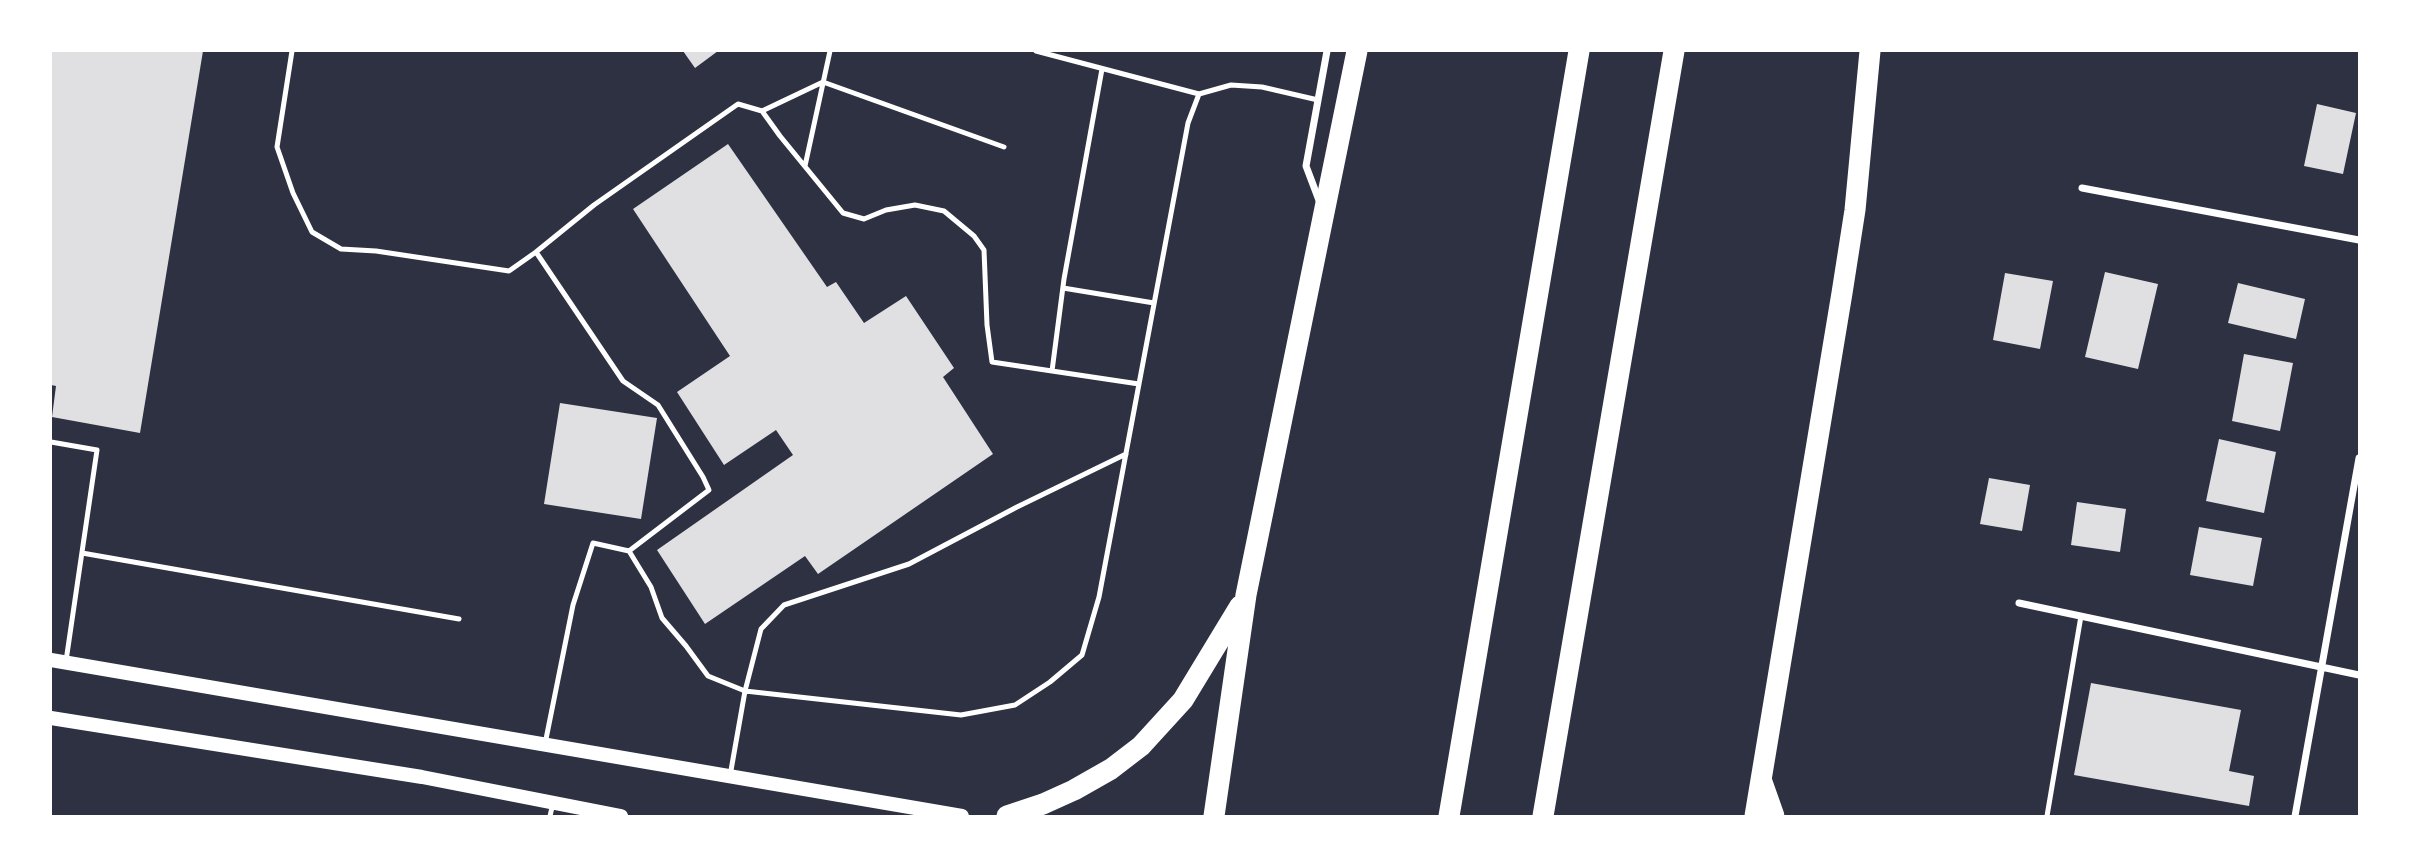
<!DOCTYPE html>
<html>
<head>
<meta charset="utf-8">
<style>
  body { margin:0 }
  #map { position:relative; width:2410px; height:867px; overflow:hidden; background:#2d3142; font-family:"Fira Sans Condensed",sans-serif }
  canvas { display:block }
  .frame { position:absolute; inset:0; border:52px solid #fff; pointer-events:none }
</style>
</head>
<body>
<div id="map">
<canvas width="2410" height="867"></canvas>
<div class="frame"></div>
</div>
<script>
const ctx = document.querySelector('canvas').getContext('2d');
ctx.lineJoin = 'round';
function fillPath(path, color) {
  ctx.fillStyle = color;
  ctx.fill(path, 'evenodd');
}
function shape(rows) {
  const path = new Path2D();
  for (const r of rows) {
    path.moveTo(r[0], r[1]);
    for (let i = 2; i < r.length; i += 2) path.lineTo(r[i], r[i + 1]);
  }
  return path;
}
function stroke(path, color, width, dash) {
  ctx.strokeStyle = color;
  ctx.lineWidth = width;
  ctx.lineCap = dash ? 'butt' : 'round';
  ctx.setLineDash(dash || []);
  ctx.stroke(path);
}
fillPath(shape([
  [51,51,203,51,140,433,52,417,56,386,51,385],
  [683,51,718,51,695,68],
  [2317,104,2356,113,2343,174,2304,166],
  [728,144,827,287,836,282,864,323,906,296,954,368,943,377,993,454,818,574,805,556,705,624,657,550,793,455,776,430,724,465,677,392,730,356,633,209],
  [2105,272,2158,284,2138,369,2085,357],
  [2005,273,2053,281,2040,349,1993,340],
  [2238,283,2305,299,2296,339,2228,323],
  [2244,354,2293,363,2280,431,2232,421],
  [560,403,657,418,641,519,544,504],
  [2219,439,2276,452,2264,513,2206,501],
  [1989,478,2030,485,2022,531,1980,524],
  [2077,502,2126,509,2120,552,2071,545],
  [2199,527,2262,538,2253,586,2190,575],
  [2091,683,2241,710,2229,771,2254,776,2249,806,2074,775]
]), '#e0e0e3');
stroke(shape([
  [292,51,277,147,293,193,312,232,341,249,376,251,509,271,536,252,594,205,738,104,762,111,780,136,843,213,864,219,886,210,915,205,944,211,974,236,984,250,987,325,992,362,1052,371,1064,279,1102,69],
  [1036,51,1199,94],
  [762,111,823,82,1004,147],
  [805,166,830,51],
  [536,252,623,381,658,405,703,477,709,490,629,551],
  [1063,288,1154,303],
  [1052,371,1139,384],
  [51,442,97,450,66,661],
  [82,553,459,619],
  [545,744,573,605,593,543,629,551,651,587,662,618,686,646,708,676,745,691,961,715,1015,705,1050,682,1082,655,1099,597,1188,123,1199,94,1231,85,1262,87,1318,100],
  [730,776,745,691,761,629,784,605,909,564,1017,507,1126,454],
  [550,816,553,803],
  [2047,816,2081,616]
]), '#fff', 5);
stroke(shape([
  [2082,188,2359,240],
  [1320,203,1306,166,1327,51],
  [2019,603,2359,675],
  [2295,816,2359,458]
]), '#fff', 7);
stroke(shape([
  [51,660,962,816],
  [51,718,422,777,621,816]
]), '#fff', 14);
stroke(shape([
  [1762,782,1774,816],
  [1007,816,1043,804,1074,790,1111,769,1141,746,1183,700,1240,606],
  [1214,816,1246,595,1357,51],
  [1449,816,1579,51],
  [1543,816,1674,51],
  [1755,816,1842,293,1855,210,1870,51]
]), '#fff', 21);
</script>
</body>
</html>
